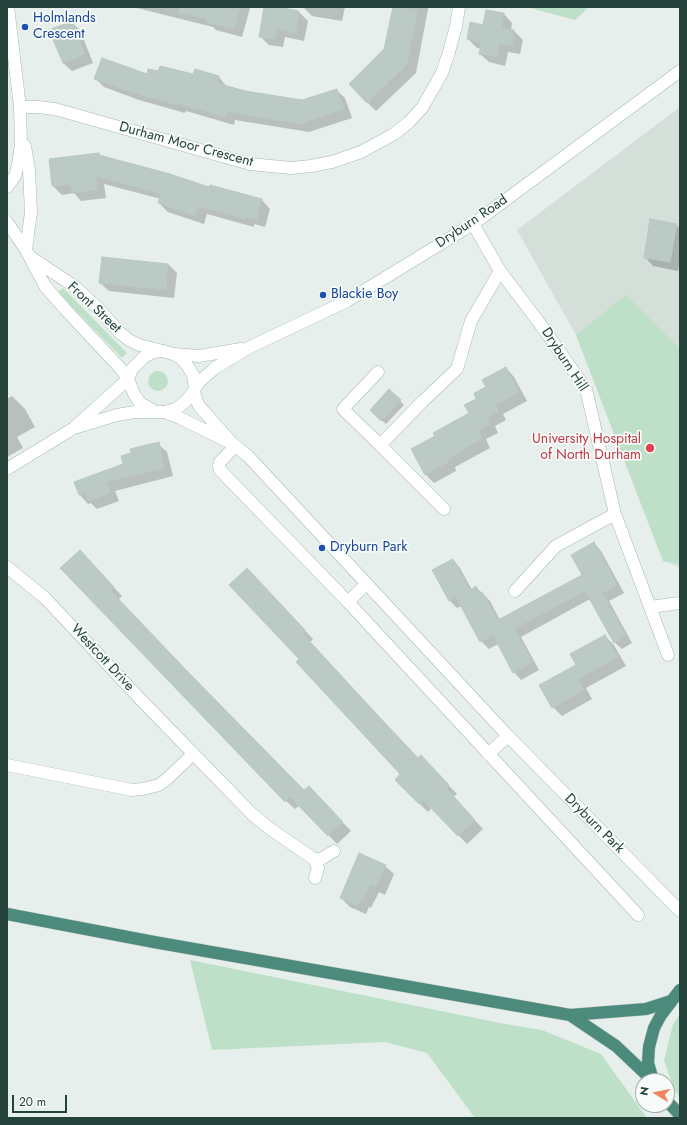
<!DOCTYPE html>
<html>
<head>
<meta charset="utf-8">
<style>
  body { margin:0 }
  #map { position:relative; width:687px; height:1125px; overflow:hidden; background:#e6efeb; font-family:Jost,sans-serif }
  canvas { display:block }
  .frame { position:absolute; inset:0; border:8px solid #24423a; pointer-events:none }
  .north { position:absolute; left:635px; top:1073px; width:40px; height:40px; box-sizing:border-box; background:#f7fbf9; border:1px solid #a3b1ad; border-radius:50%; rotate:280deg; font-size:11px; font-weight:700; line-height:16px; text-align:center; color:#24423a }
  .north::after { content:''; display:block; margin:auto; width:14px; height:18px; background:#f4845f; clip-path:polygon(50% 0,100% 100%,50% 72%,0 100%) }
  .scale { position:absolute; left:12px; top:1095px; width:55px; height:18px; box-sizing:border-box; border:2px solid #24423a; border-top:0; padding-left:5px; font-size:12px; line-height:14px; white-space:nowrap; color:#24423a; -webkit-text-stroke:3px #f7fbf9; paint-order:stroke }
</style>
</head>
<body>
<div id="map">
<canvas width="687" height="1125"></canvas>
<div class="frame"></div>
<div class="north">N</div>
<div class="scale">20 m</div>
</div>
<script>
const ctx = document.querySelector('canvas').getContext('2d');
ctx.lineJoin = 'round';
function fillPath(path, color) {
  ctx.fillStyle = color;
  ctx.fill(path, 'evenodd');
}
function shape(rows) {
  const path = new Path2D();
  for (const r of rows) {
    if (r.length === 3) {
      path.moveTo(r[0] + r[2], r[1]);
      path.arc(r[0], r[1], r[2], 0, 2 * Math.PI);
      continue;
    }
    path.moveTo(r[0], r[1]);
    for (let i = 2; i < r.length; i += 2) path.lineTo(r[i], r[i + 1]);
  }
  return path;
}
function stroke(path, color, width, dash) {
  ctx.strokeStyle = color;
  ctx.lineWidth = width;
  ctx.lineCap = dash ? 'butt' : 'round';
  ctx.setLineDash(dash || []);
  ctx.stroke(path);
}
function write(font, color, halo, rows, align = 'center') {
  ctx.font = font + ' Jost,sans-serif';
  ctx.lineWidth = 3.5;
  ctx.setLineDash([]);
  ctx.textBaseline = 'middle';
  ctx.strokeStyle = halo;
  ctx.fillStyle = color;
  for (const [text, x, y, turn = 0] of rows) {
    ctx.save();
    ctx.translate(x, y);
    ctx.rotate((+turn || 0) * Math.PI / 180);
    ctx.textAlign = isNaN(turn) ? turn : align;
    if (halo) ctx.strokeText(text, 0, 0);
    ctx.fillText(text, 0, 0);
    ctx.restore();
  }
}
fillPath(shape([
  [680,107,680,567,663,561,576,335,517,230]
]), '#d4dfda');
fillPath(shape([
  [527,7,589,7,575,20],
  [63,288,127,353,122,358,58,292],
  [626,295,680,349,680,563,663,561,576,335],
  [158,381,10],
  [190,960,505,1024,542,1030,601,1054,647,1118,475,1118,427,1053,385,1042,212,1050],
  [680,1014,680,1097,675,1091,664,1061,673,1024]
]), '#bfe0c8');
fillPath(shape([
  [133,7,249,7,250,8,242,37,216,30,213,27],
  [265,7,299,12,308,21,304,41,285,37,283,47,269,45,260,36],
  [303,7,345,7,342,21,312,16],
  [394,7,428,7,428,9,416,73,376,111,350,85,385,50],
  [504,14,512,23,511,31,514,31,523,40,520,54,508,52,505,66,489,62,480,54,481,48,477,48,468,39,484,26],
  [71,22,80,30,93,63,72,71,63,63],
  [195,70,219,77,227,87,244,92,302,102,336,90,345,98,352,118,309,132,235,120,234,125,186,111,185,113,139,100,104,87,96,79,147,76,159,73,194,75],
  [98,154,101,156,210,189,262,200,270,209,265,227,254,224,254,227,207,214,204,224,168,212,159,203,161,199,104,184,106,198,81,201,74,193,62,195,53,186,50,159],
  [676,225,680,229,680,260,678,271,653,266,645,257],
  [103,258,168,264,177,273,174,298,109,291,100,283],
  [506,368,514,377,527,401,503,414,506,420,495,426,498,433,486,439,490,448,455,467,456,471,434,483,425,474,436,437,470,414,478,399,487,387],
  [389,390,404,405,386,424,371,410],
  [12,396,25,409,35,427,17,437,23,448,7,457,7,399],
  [158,444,167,452,173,476,115,491,119,501,97,509,91,503,88,504,80,495,75,482,124,465],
  [594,543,601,551,624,593,609,601,632,643,622,649,614,642,590,599,521,637,539,670,521,680,514,672,498,644,489,649,481,641,462,606,457,608,450,601,434,571,453,560,460,568,472,590,476,587,490,601,500,620,583,575],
  [88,560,122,596,118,600,197,682,304,792,317,796,351,831,337,844,300,805,295,809,286,801,62,568],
  [255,578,313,639,310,642,379,718,418,759,429,765,457,794,453,797,483,829,467,844,432,808,428,812,396,780,402,774,301,659],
  [605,636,614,645,626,666,586,688,592,699,562,716,553,707],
  [385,866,394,874,385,895,379,892,371,908,369,907,366,914,350,907,341,898]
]), '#0003');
const building = shape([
  [179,7,240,7,234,29,206,22,207,19,179,13,179,7],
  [264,7,277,7,299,11,296,33,277,29,275,39,259,37,264,7],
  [393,7,404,7,418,10,407,64,367,103,349,84,384,49,393,7],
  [486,10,504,13,502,28,514,30,512,46,499,44,497,57,479,54,481,42,467,39,470,22,483,25,486,10],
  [72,21,85,54,63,63,49,30,72,21],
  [102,58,147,74,148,69,158,71,160,66,193,74,195,69,219,76,217,83,245,91,302,100,337,89,344,109,300,124,227,112,225,117,177,103,177,105,128,91,94,79,102,58],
  [99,153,99,155,170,174,209,187,210,185,262,199,257,219,246,216,246,219,198,206,195,216,158,203,161,194,96,176,97,190,72,193,71,184,52,186,49,159,99,153],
  [650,219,677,224,670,262,644,258,650,219],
  [102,257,168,264,166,290,99,283,102,257],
  [506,367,519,392,495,405,499,411,487,418,490,424,478,430,482,439,447,459,448,462,425,475,411,449,435,436,433,433,469,413,464,405,476,399,474,393,486,387,482,380,506,367],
  [389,389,401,400,381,421,370,410,389,389],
  [159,442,165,468,107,482,111,493,88,501,85,493,79,495,74,482,123,464,121,456,131,453,130,449,159,442],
  [594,542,617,585,602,593,626,636,614,643,585,591,514,629,533,662,513,673,493,635,480,642,456,597,449,601,432,570,453,559,470,590,476,586,480,593,482,592,498,620,582,575,571,555,594,542],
  [80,550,114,587,110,590,188,672,304,790,309,786,343,822,328,836,290,797,285,802,60,568,80,550],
  [247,568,305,630,302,633,371,708,418,758,421,755,449,785,446,788,475,820,458,836,423,800,419,804,395,780,400,774,296,662,299,659,229,585,247,568],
  [605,635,618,657,578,679,584,690,552,708,539,685,576,665,570,654,605,635],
  [359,853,386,865,376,887,370,884,363,900,360,899,357,906,340,898,359,853]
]);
fillPath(building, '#bbcac4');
stroke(building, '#b8c9c2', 1);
const minor = shape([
  [20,107,38,107,55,109,250,164,291,168,311,166,332,162,361,152,394,134,409,122,422,108,442,73,449,52,456,26,459,7],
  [473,224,500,271,538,321,586,389,615,514,668,655],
  [378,372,343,409,380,445,423,401,457,369,471,321,500,271],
  [380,445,444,509],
  [235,446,220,462,219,466,220,470,348,602,638,915],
  [7,567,45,598,144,703,252,814,269,828,314,859,318,868,315,878],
  [515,591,556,546,615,514],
  [348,602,366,584],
  [650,607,680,603],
  [488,754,508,736],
  [7,765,132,790,143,789,159,785,167,779,193,754],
  [314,859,321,859,334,851]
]);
const tertiary = shape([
  [25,146,29,170,31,212,26,250],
  [7,187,15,176,18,165,21,144,20,107,8,7],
  [7,222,26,250,45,286,65,309,121,369,128,379],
  [32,258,75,287,98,308,120,333,129,340,139,345,163,351],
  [194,391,196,399,199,406,232,443,248,456,508,736,680,911],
  [164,412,180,418,227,441]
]);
const secondary = shape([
  [174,354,199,356,241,349],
  [128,379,134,394,140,403,154,411],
  [195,388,200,381,215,368,248,348,347,301,473,224,680,71],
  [7,469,74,428,128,379,132,369,144,357,153,352,163,351,173,354,181,358,187,365,193,375,195,388,194,391,186,401,176,409,164,412,135,412,117,415,74,428]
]);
const trunk = shape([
  [7,914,154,942,570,1015,646,1009,671,1001],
  [570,1015,616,1046,653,1081],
  [653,1080,648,1063,649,1047,654,1028,661,1015,680,990],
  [667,1101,680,1115]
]);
stroke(minor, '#a8b8b2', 13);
stroke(tertiary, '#a8b8b2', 13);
stroke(secondary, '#a4bbb3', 13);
stroke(trunk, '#c2cac8', 13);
stroke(minor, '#fff', 12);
stroke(tertiary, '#fff', 12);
stroke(secondary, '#fff', 12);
stroke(trunk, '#4c8a7c', 12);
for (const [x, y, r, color] of [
  [25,27,4,"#1a4fb4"],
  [323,295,4,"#1a4fb4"],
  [650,448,5,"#e0444e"],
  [322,548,4,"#1a4fb4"]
]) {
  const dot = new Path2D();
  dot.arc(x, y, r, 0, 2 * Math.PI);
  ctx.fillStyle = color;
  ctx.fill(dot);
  stroke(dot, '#f7fbf9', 1.5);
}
write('14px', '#164399', '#f7fbf9', [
  ["Holmlands",33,19],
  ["Crescent",33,35],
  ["Blackie Boy",331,295],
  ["Dryburn Park",330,548]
], 'left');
write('14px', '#24423a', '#f7fbf9', [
  ["Durham Moor Crescent",186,145,15],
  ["Dryburn Road",472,222,-34],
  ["Front Street",94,308,43],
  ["Dryburn Hill",564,360,57],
  ["Westcott Drive",102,658,47],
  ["Dryburn Park",594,824,45]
]);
write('14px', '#be3a42', '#f7fbf9', [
  ["University Hospital",641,440],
  ["of North Durham",641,456]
], 'right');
</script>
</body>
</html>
